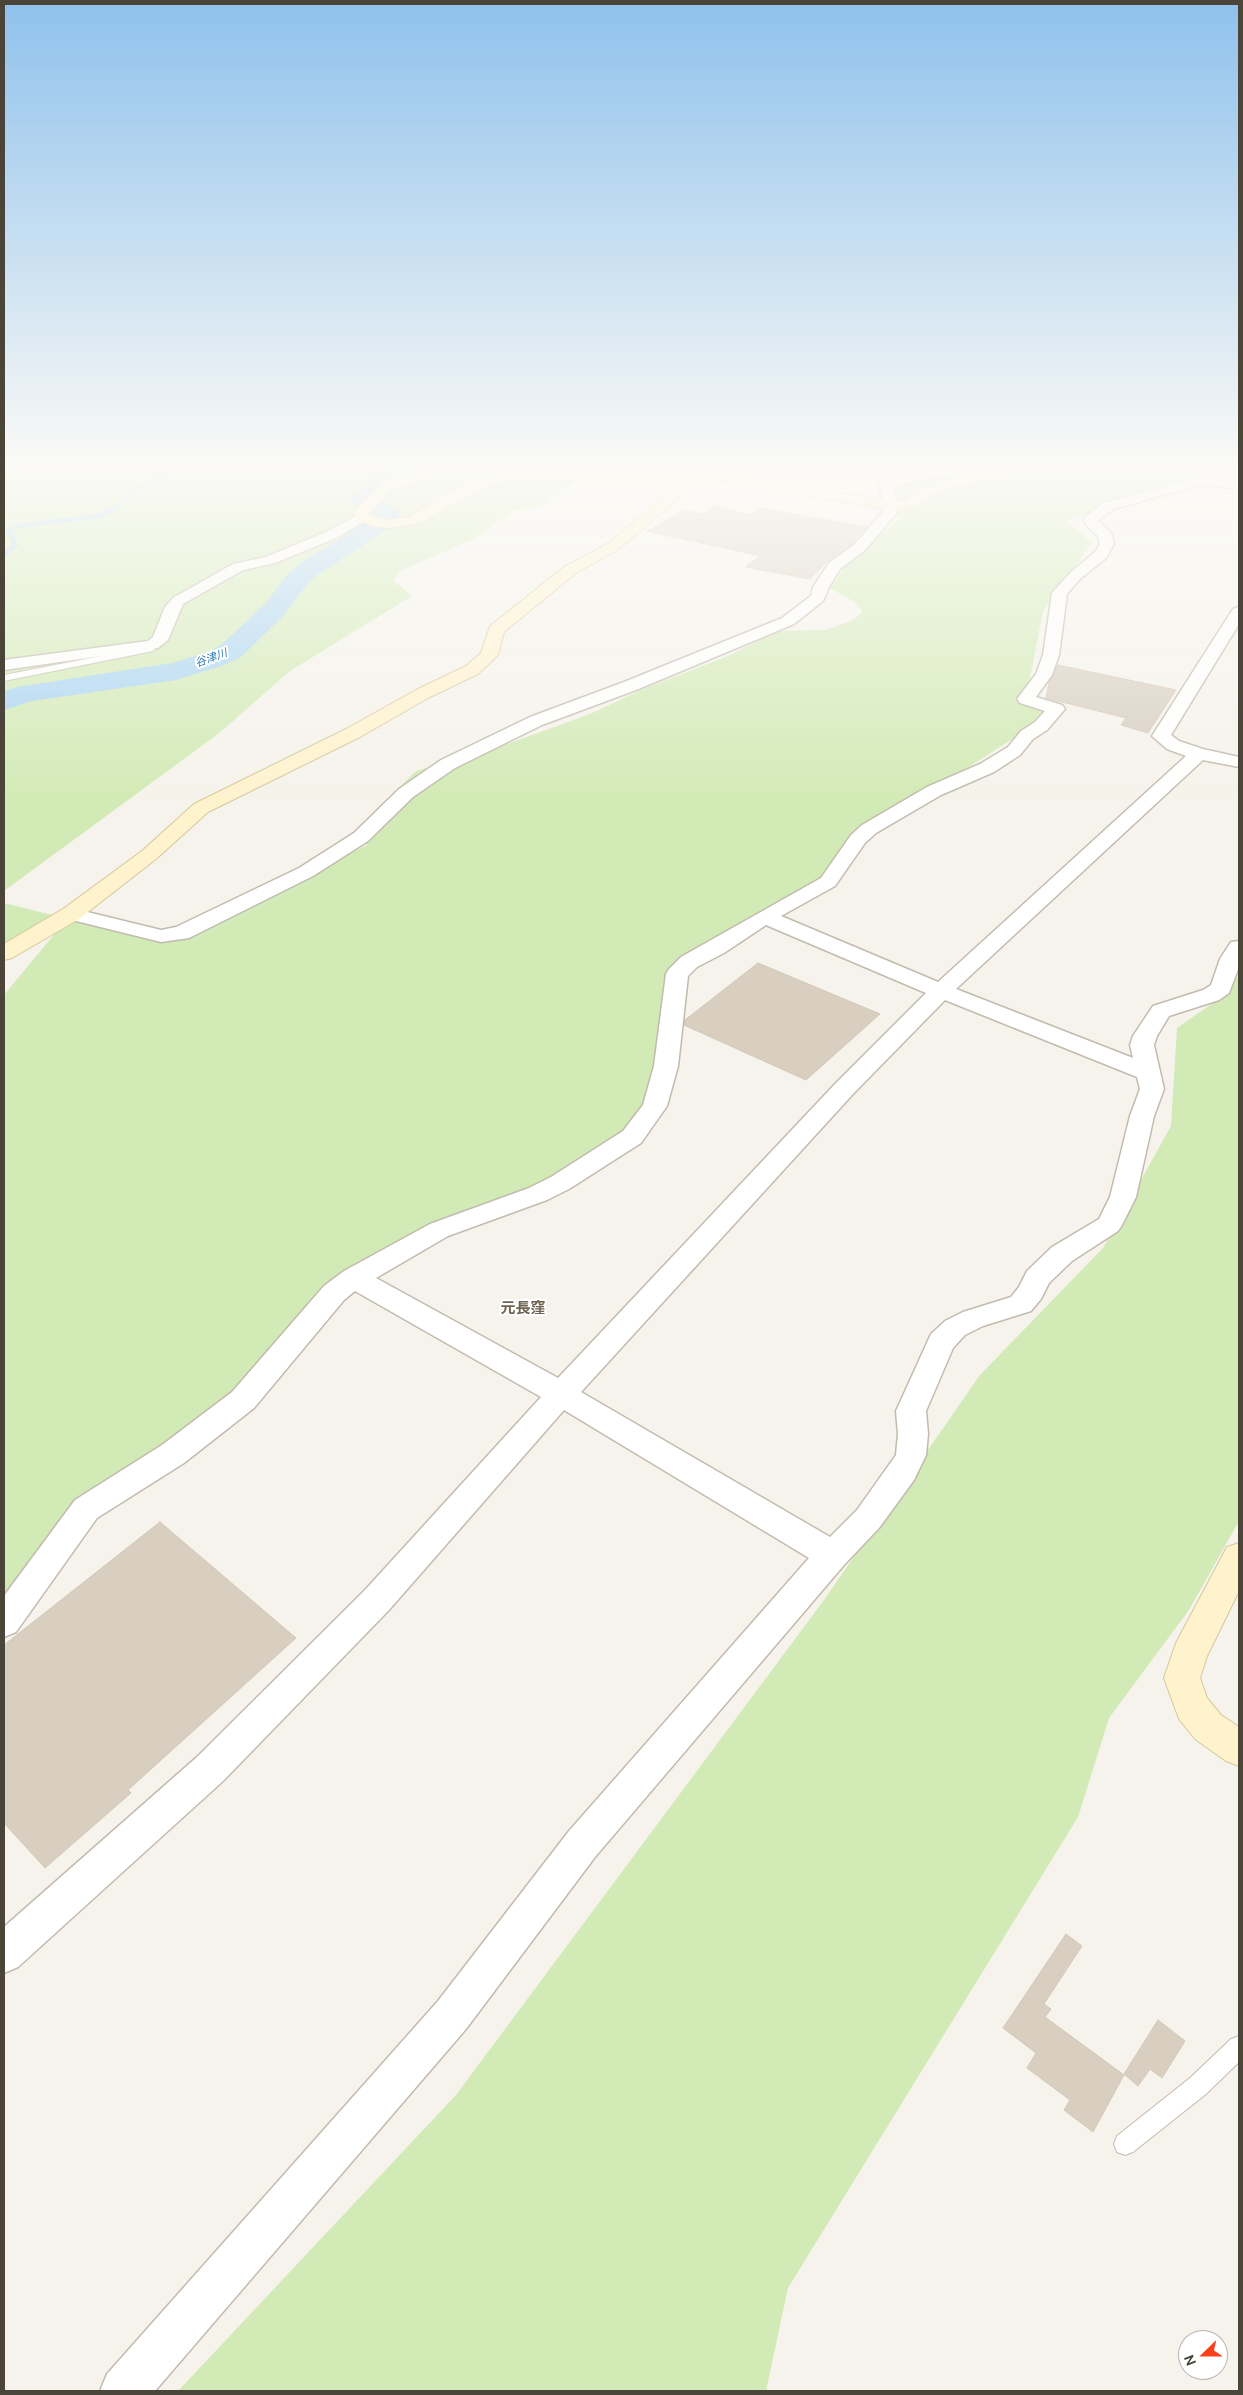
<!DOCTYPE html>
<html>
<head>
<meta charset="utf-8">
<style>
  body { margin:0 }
  #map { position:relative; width:1243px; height:2395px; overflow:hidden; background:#f6f3ec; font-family:Ubuntu,sans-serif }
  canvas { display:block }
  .frame { position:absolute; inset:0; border:5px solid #4b4439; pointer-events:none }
  .north { position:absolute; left:1178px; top:2330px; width:50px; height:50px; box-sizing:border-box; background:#fff; border:1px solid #b7b4b0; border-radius:50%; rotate:248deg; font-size:14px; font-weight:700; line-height:20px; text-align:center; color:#4b4439 }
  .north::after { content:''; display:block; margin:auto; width:18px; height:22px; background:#fc3f1d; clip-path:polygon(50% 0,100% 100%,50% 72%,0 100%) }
</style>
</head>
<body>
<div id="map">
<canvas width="1243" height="2395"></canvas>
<div class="frame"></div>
<div class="north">N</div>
</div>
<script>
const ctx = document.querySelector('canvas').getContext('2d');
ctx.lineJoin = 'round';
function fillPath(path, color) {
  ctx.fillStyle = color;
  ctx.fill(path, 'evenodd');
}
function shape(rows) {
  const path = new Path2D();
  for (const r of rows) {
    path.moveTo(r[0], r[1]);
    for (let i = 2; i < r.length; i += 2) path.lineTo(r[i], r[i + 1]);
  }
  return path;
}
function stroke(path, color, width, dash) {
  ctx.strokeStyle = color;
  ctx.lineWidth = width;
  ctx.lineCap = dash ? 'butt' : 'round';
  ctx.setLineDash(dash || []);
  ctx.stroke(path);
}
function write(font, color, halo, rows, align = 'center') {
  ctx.font = font + ' Ubuntu,"Noto Sans JP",sans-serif';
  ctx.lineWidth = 4;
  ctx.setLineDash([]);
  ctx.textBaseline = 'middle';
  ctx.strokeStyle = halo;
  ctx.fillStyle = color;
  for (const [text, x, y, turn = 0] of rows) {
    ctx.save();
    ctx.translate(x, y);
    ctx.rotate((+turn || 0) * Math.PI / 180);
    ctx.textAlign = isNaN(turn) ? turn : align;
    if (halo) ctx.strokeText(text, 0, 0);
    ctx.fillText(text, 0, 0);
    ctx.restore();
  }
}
fillPath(shape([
  [4,469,640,469,583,476,544,505,514,511,471,540,400,571,393,580,412,596,290,671,218,734,4,891],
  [956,469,1213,469,1200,478,1067,521,1092,543,1043,611,1026,699,1053,713,903,809,826,879,685,960,666,1066,632,1137,354,1278,223,1415,86,1509,4,1614,4,995,71,914,172,942,367,845,368,818,416,771,502,746,590,714,643,689,728,656,777,631,825,630,852,621,863,611,853,601,830,588,844,568,899,518,896,510,901,496,889,483],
  [4,903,64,918,4,954],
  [1239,975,1239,1521,1189,1610,1109,1718,1078,1817,788,2288,766,2391,178,2391,456,2095,824,1600,980,1375,1103,1248,1171,1126,1177,1028,1223,996]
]), '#d2eab5');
stroke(shape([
  [383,469,411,472],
  [4,555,16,544,8,531,19,526,99,516,116,508,139,487,187,469]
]), '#a9d4f2', 4.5);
fillPath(shape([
  [398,469,434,469,431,474,383,489,375,497,395,509,399,514,394,525,317,575,304,588,284,615,241,657,222,666,176,680,32,701,4,710,4,691,17,687,172,663,202,654,221,645,266,603,286,576,299,565,374,516,353,504,349,499,367,479,398,469]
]), '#a9d4f2');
const building = shape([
  [715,505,749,515,759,508,867,527,853,540,856,540,854,543,828,561,810,579,745,567,760,556,647,531,684,510,702,514,715,505],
  [1058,665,1176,690,1148,733,1121,725,1126,718,1046,698,1049,683,1058,665],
  [758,963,880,1014,806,1080,684,1025,685,1020,758,963],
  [160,1522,296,1638,128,1790,131,1793,45,1868,4,1823,4,1645,160,1522],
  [1066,1934,1082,1946,1044,2004,1051,2009,1045,2017,1124,2075,1093,2132,1064,2110,1070,2100,1027,2068,1036,2053,1003,2028,1066,1934],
  [1158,2020,1185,2041,1162,2078,1150,2069,1138,2086,1124,2074,1158,2020]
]);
fillPath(building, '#d8cfc1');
stroke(building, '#d3c7b4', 1);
const lane = shape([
  [152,642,156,645,153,651,4,681,4,675,147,647,152,642],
  [1239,2036,1239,2062,1206,2094,1133,2152,1125,2155,1117,2152,1114,2144,1117,2136,1190,2078,1231,2039,1239,2036]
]);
const street = shape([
  [931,469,961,469,955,473,892,486,899,506,896,514,865,550,840,569,829,587,823,601,794,624,636,690,542,725,455,768,413,797,368,841,313,876,189,938,161,942,64,918,60,914,64,910,71,908,161,930,176,927,299,868,354,833,399,789,441,760,530,717,624,682,782,618,811,596,813,587,829,563,855,544,884,510,885,506,878,484,880,481,895,476,931,469],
  [1210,477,1239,482,1239,490,1210,485,1196,486,1114,509,1098,520,1112,534,1114,544,1106,558,1080,579,1067,594,1059,655,1052,675,1036,697,1062,705,1065,709,1047,730,1033,739,1020,755,994,772,941,795,876,833,865,843,835,886,781,916,938,982,1186,756,1167,749,1152,736,1231,612,1233,609,1239,607,1239,624,1171,735,1179,741,1203,749,1239,757,1239,767,1203,760,956,989,1133,1058,1130,1045,1133,1036,1153,1006,1203,990,1211,985,1220,959,1231,942,1239,941,1239,967,1229,993,1219,1000,1169,1016,1157,1036,1154,1045,1164,1089,1154,1116,1136,1197,1122,1225,1118,1231,1072,1261,1049,1283,1041,1299,1031,1311,983,1326,965,1335,953,1348,926,1411,928,1434,926,1455,914,1480,879,1528,844,1565,595,1857,466,2029,155,2391,100,2391,107,2374,438,2001,569,1831,809,1558,564,1410,389,1610,223,1781,18,1967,4,1973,4,1927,197,1757,365,1590,541,1397,355,1291,344,1300,254,1408,184,1463,97,1518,16,1632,4,1637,4,1596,75,1500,162,1445,232,1392,324,1286,344,1271,430,1224,529,1188,551,1177,623,1131,643,1105,654,1066,666,974,669,969,681,957,821,878,851,835,862,825,927,787,980,764,1008,747,1021,731,1035,722,1045,711,1020,703,1017,699,1036,674,1043,655,1052,593,1070,573,1095,552,1100,544,1098,536,1086,525,1084,519,1086,516,1104,503,1195,478,1210,477],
  [766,925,926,993,835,1084,558,1378,376,1278,448,1236,547,1200,569,1189,641,1143,667,1106,678,1066,688,976,697,967,724,953,766,925],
  [945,1000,1137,1077,1140,1089,1130,1116,1110,1197,1099,1219,1052,1247,1027,1271,1019,1287,1011,1297,963,1312,945,1321,931,1334,896,1411,898,1434,896,1455,857,1510,830,1537,581,1392,853,1094,945,1000],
  [362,513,367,514,369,517,367,520,338,537,275,563,243,570,183,604,168,640,158,648,4,670,4,660,148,641,153,637,165,607,173,598,233,564,266,557,328,531,362,513]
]);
const secondary = shape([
  [427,469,450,469,448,472,393,489,368,514,388,520,408,517,474,480,516,471,705,469,892,502,906,500,917,491,944,481,1001,469,1031,469,1024,473,948,488,927,497,915,507,892,510,698,477,675,501,619,549,576,573,504,632,498,655,478,674,428,698,360,737,208,812,156,859,79,919,12,958,4,960,4,944,63,909,142,851,194,804,346,729,416,690,466,666,481,653,490,626,564,567,609,543,665,495,683,476,516,479,484,486,427,520,411,525,388,528,373,526,357,520,355,517,354,514,359,506,383,483,427,469],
  [1239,1543,1239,1591,1207,1656,1200,1678,1207,1698,1221,1715,1239,1727,1239,1766,1226,1761,1195,1739,1179,1719,1164,1678,1176,1643,1227,1547,1239,1543]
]);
stroke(lane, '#c2bbae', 2);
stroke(street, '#c2bbae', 3);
stroke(secondary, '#d6c79b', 2);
fillPath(lane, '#fff');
fillPath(street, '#fff');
fillPath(secondary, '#fff3cd');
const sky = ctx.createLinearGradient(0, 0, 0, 805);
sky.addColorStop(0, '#8fc1ec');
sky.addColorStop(0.58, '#fbfaf6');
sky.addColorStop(1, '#fbfaf600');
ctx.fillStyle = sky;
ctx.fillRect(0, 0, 1243, 805);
write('italic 11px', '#2e7ab2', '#fff', [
  ["谷津川",211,658,-20]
]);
write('bold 15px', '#6e6250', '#fff', [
  ["元長窪",523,1308]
]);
</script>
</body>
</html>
